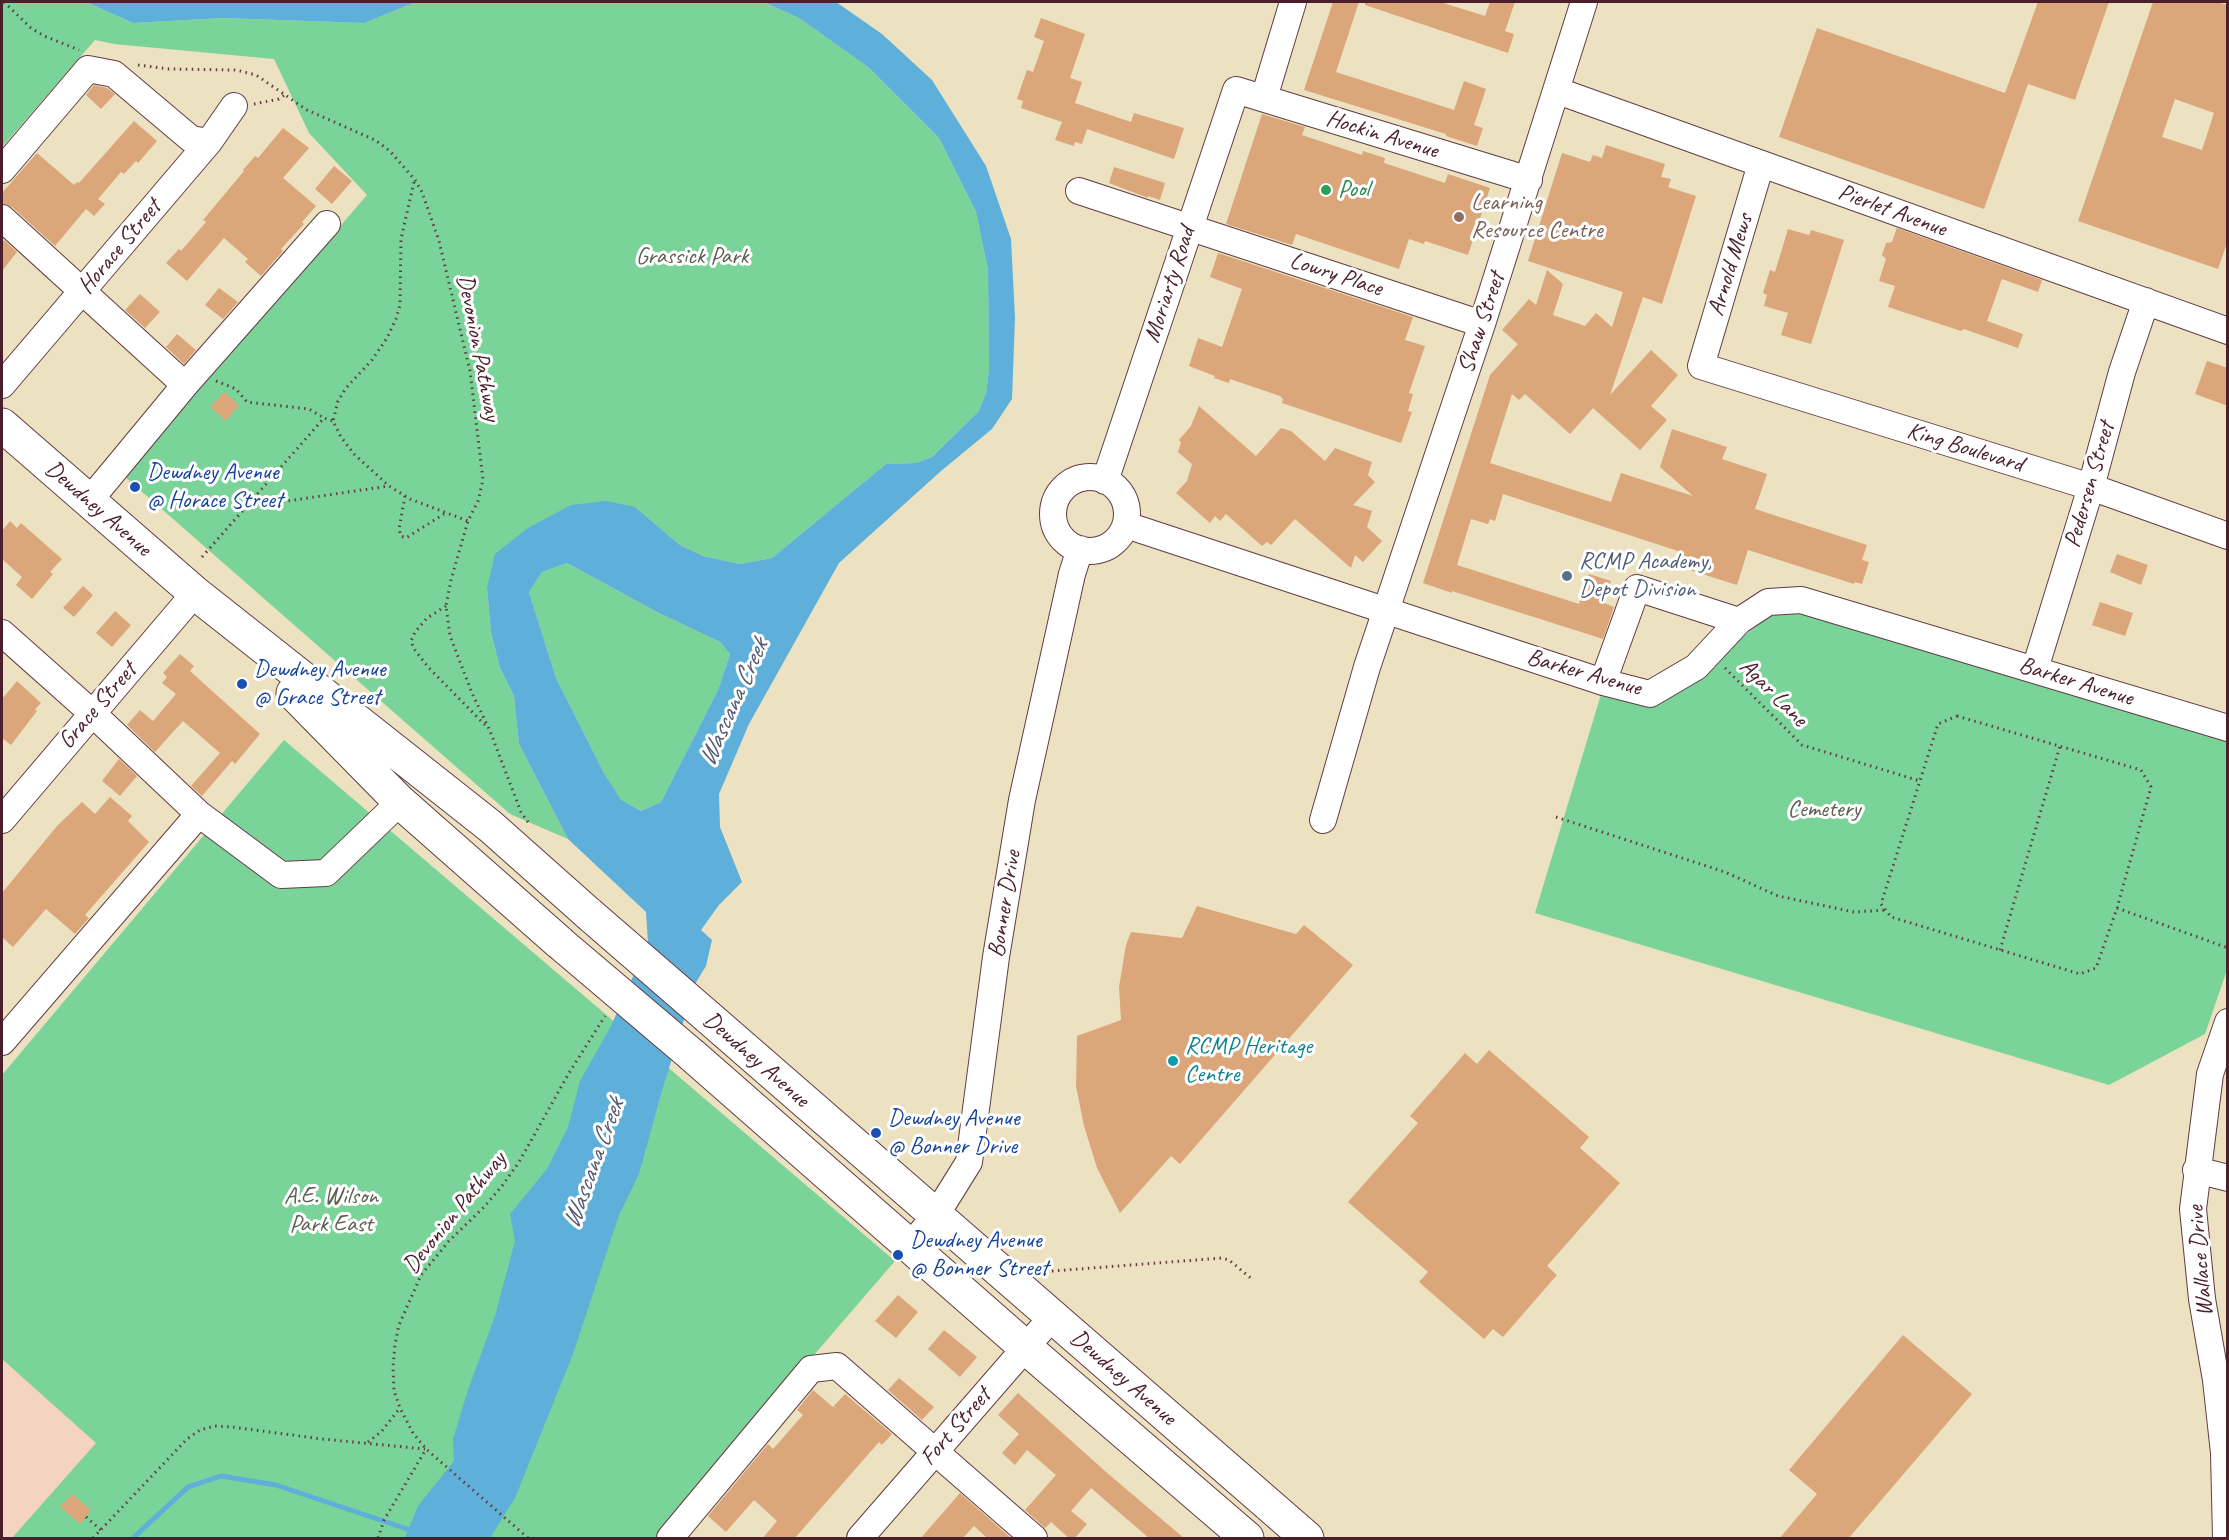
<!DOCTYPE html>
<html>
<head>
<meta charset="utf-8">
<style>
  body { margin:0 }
  #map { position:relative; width:2229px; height:1540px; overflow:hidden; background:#ece2c1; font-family:Caveat,sans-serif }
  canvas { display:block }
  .frame { position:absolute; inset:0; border:3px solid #4a1f2b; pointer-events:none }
</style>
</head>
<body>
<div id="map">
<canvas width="2229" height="1540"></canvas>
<div class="frame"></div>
</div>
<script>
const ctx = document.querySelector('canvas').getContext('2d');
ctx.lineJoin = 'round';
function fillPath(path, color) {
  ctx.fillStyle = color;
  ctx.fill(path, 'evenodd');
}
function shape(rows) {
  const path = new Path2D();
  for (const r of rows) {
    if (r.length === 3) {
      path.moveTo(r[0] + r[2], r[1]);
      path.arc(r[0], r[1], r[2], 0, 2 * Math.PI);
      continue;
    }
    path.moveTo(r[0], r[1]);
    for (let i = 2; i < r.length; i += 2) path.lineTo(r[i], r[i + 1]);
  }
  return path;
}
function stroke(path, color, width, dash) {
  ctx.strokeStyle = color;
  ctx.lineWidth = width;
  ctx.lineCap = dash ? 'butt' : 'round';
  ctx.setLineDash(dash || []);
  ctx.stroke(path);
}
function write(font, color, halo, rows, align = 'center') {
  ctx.font = font + ' Caveat,sans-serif';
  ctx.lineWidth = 6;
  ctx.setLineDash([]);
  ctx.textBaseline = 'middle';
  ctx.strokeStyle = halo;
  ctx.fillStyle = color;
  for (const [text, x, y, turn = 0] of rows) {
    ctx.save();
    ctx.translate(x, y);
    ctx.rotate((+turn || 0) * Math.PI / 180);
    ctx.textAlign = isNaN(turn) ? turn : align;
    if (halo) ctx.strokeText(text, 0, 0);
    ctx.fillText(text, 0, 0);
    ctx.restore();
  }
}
fillPath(shape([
  [2,1359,97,1443,12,1538,2,1538]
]), '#f5d3c1');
fillPath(shape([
  [2,2,86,2,133,23,223,18,364,23,416,2,764,2,799,18,868,67,939,138,976,212,988,270,989,370,986,393,979,411,932,457,916,463,886,464,772,558,740,564,703,556,680,545,635,507,487,588,491,632,500,668,514,696,519,744,568,839,510,814,124,476,367,195,309,133,274,59,114,44,95,40,2,147],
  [567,563,657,612,720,642,730,654,718,690,661,802,641,811,621,801,604,773,556,678,529,592,542,572],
  [1796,612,2227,741,2227,970,2205,1034,2109,1085,1535,913,1602,691,1660,701,1772,614],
  [284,740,895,1261,656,1538,12,1538,96,1443,2,1359,2,1075]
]), '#7ad398');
fillPath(shape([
  [86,2,416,2,364,23,223,18,133,23],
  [764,2,836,2,882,34,932,80,986,166,1011,239,1015,318,1012,399,992,429,941,471,839,563,749,724,719,794,720,827,742,882,719,905,701,930,712,940,706,966,695,984,661,1094,639,1174,619,1215,573,1354,515,1498,490,1538,405,1538,418,1506,454,1461,453,1439,468,1390,495,1316,515,1241,510,1214,547,1169,568,1127,580,1081,611,1026,648,943,646,912,568,839,519,744,514,696,500,668,491,632,487,588,495,554,528,528,571,505,606,501,635,507,680,545,703,556,740,564,772,558,886,464,916,463,932,457,979,411,986,393,989,370,988,270,976,212,939,138,868,67,799,18],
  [567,563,657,612,720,642,730,654,718,690,661,802,641,811,621,800,604,773,556,678,529,592,542,572]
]), '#5eafd9');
stroke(shape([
  [133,1538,188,1487,221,1476,276,1485,413,1531]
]), '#5eafd9', 5);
fillPath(shape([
  [1333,2,1359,2,1336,72,1454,110,1464,81,1486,89,1474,125,1483,128,1477,146,1446,136,1446,134,1304,90],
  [1365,2,1440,2,1485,16,1490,2,1515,2,1505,31,1514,34,1508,53,1365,5],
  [2038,2,2109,2,2075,100,2028,84,1984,209,1779,137,1817,28,2005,93],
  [2153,2,2216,2,2228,5,2228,240,2218,269,2078,221],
  [2175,99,2214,113,2202,150,2162,137],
  [1041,18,1085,34,1070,78,1082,82,1075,103,1131,122,1134,113,1184,128,1174,159,1087,129,1082,144,1075,142,1074,146,1055,140,1062,122,1021,108,1023,101,1017,99,1027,70,1033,72,1044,41,1034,37],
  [94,85,107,88,115,94,101,109,86,95],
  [1262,114,1305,127,1302,135,1362,155,1363,151,1385,158,1384,163,1445,183,1448,174,1490,188,1468,255,1425,241,1424,244,1409,239,1399,269,1296,234,1292,245,1226,224],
  [134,121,157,141,138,163,136,161,124,174,121,172,98,199,105,204,94,216,86,209,55,246,12,207,2,203,2,193,37,153,74,185,77,182,79,183],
  [283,128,309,148,283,178,316,206,302,222,304,224,281,249,283,251,261,276,245,262,248,259,224,238,187,281,166,263,179,249,181,251,206,222,203,220,244,171,243,170,255,156,258,158],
  [1606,145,1665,164,1661,177,1671,179,1668,187,1696,196,1662,304,1643,297,1610,395,1651,350,1678,375,1651,406,1667,420,1640,450,1593,408,1570,434,1525,394,1519,400,1512,394,1490,463,1611,502,1621,473,1693,496,1660,467,1672,429,1727,447,1722,459,1767,474,1755,509,1867,545,1862,560,1869,562,1862,584,1855,582,1854,584,1748,550,1737,585,1674,565,1678,551,1503,494,1495,521,1490,519,1488,524,1471,519,1457,565,1579,604,1589,574,1611,581,1604,603,1614,607,1603,639,1452,591,1452,593,1423,583,1490,375,1518,344,1502,330,1529,299,1536,305,1547,270,1563,284,1553,315,1585,326,1596,313,1612,327,1623,292,1528,261,1562,153,1590,162,1593,155,1602,158],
  [334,166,352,181,332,204,315,189],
  [1114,167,1165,183,1160,200,1148,196,1148,198,1109,183],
  [1897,228,2042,280,2038,292,2002,279,1987,321,2023,334,2018,348,1964,329,1961,331,1888,307,1895,286,1879,281,1886,259,1882,255,1886,243,1892,242],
  [1788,229,1809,235,1811,230,1844,240,1811,344,1781,335,1788,313,1764,306,1767,295,1763,293,1770,270,1775,272],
  [4,240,17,252,2,271,2,243],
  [1218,253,1413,317,1405,340,1425,346,1409,393,1413,394,1408,411,1412,412,1401,443,1282,403,1283,399,1280,396,1230,379,1229,383,1214,378,1215,376,1189,366,1198,338,1222,347,1242,289,1210,277],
  [219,288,238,302,223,319,205,305],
  [140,294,160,312,145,328,125,310],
  [177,334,196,350,184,364,166,347],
  [2207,361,2228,368,2228,406,2195,394],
  [224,392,239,405,226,421,210,407],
  [1199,406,1256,456,1281,428,1291,431,1325,461,1335,448,1372,462,1368,475,1375,482,1353,505,1372,511,1367,527,1382,541,1363,562,1355,555,1351,568,1295,519,1271,545,1267,542,1262,546,1226,514,1220,521,1215,516,1210,523,1176,493,1187,481,1192,464,1178,452,1181,442,1179,440,1191,426],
  [10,521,17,528,21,523,62,559,50,572,53,574,32,599,16,585,22,577,2,559,2,531],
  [2117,554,2148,565,2141,585,2110,572],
  [83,586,93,595,74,617,63,608],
  [2100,602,2133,613,2125,636,2092,625],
  [115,611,131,625,112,647,96,633],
  [180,654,194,666,190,671,260,734,235,764,232,761,202,796,191,786,220,753,183,721,155,752,127,725,140,710,153,721,176,694,162,683,167,677,163,673],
  [17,681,41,703,35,709,37,711,11,745,2,738,2,699],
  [119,759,137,776,120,796,102,781],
  [110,797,132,816,128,821,149,842,85,915,89,918,75,934,46,909,13,947,2,937,2,893,57,826,82,802,95,814],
  [1197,906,1296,934,1304,925,1353,965,1180,1164,1171,1156,1120,1213,1097,1168,1084,1126,1076,1086,1077,1036,1121,1020,1119,987,1126,945,1131,932,1182,938],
  [1489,1050,1589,1137,1580,1148,1620,1183,1547,1266,1557,1275,1503,1337,1493,1329,1484,1339,1419,1282,1428,1272,1348,1202,1418,1123,1410,1116,1465,1053,1477,1064],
  [898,1295,918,1312,896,1338,875,1321],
  [944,1330,977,1357,960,1377,928,1349],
  [1903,1335,1972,1394,1848,1539,1779,1539,1817,1494,1789,1470],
  [899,1378,934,1407,922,1420,888,1390],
  [813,1390,833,1407,845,1394,892,1434,882,1445,879,1442,794,1539,762,1539,777,1521,754,1500,726,1532,708,1516,768,1444,773,1449,803,1415,797,1410],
  [1018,1393,1106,1472,1185,1539,1150,1539,1091,1488,1071,1511,1087,1524,1074,1539,1070,1539,1051,1522,1045,1528,1025,1510,1056,1475,1027,1450,1015,1465,1002,1453,1019,1434,998,1415],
  [960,1493,1012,1539,988,1539,974,1526,962,1539,920,1539],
  [72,1494,91,1510,80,1524,60,1507]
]), '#daa67a');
const minor = shape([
  [1558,91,2228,331],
  [1264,98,1293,2],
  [1761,164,1701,366,2091,487,2228,536],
  [2,170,88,69,114,74,191,139,209,142],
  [1079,191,1482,324],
  [2,218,185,385],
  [2,385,209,142,234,106],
  [1090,514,37],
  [1105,481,1236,90,1529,180],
  [89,501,185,385,327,224],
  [1126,525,1603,682,1650,694,1696,667,1739,621,1768,602,1801,600,2228,728],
  [2,633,92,713,199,814,281,875,326,873,400,802],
  [2035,669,2091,487,2122,372,2146,301],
  [1603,682,1637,588,1739,621],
  [2,820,195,593],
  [1323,820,1367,667,1482,324,1584,2],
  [2,1042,199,814],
  [2196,1170,2228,1178],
  [910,1246,936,1215,969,1162,996,957,1022,800,1072,574,1080,549],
  [670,1538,811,1369,837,1366,1034,1538],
  [860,1538,1053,1316],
  [2226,1538,2224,1453,2216,1380,2202,1299,2193,1209,2210,1074,2228,1022]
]);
const major = shape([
  [2,425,195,593,490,826,589,914],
  [293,693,400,802,560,943],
  [708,1017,1307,1538],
  [692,1055,1025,1347,1247,1538]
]);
stroke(minor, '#623c42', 28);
stroke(major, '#623c42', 35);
stroke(shape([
  [4,2,31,28,44,36,79,50],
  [138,65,169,69,236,70,256,75,307,110,375,140,390,151,415,180,422,192,439,241,470,371,483,480,478,501,468,521,451,580,446,606,450,636,472,693,490,731,521,812,530,825],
  [254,104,279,99,286,94],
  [414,182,401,239,400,305,396,319,387,338,372,360,346,388,338,401,333,421,341,437,354,454,389,486,410,499,468,521],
  [216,381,236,389,247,402,309,409,324,418],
  [405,496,399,529,401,536,406,538,444,514],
  [247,507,389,486],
  [202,557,324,418,333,421],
  [446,606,427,618,415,632,411,641,414,649,428,667,487,727],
  [1725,668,1802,745,1920,781],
  [1957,716,2141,770,2151,787,2117,908,2096,968,2080,974,1891,917,1881,904,1938,724,1957,716],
  [1556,817,1725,872,1778,896,1854,912,1886,910],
  [2117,908,2228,948],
  [2000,950,2060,746],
  [1040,1272,1222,1258,1229,1260,1253,1280],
  [368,1442,381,1432,400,1408],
  [86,1517,101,1530],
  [93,1538,187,1439,200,1430,215,1426,232,1427,322,1439,425,1449],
  [378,1538,384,1520,426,1449],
  [528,1538,426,1449,413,1433,400,1408,394,1391,393,1368,395,1344,399,1325,421,1275,449,1241,484,1207,502,1186,519,1162,569,1073,605,1016]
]), '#623c42', 3, [1.5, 4.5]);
stroke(minor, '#fff', 26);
stroke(major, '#fff', 33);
const majorBridge = shape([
  [589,914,708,1017],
  [560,943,692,1055]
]);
stroke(majorBridge, '#623c42', 35, []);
stroke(majorBridge, '#fff', 33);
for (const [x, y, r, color] of [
  [1326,190,6,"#2e9e5b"],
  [1459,217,6,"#8d6e63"],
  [135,487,6,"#1a4fb4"],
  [1567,576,6,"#5c6f8a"],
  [242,684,6,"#1a4fb4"],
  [1173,1061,6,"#0f9aa8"],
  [876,1133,6,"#1a4fb4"],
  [898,1255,6,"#1a4fb4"]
]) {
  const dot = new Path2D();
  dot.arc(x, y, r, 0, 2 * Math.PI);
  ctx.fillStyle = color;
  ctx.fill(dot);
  stroke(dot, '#fff', 2);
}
write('24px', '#4a1f2b', '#fff', [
  ["Hockin Avenue",1382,135,17],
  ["Pierlet Avenue",1892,211,20],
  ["Horace Street",120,247,-50],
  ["Arnold Mews",1731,265,-73],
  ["Lowry Place",1336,275,18],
  ["Moriarty Road",1170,285,-72],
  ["Shaw Street",1482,323,-72],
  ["Devonion Pathway",478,348,79],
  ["King Boulevard",1965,448,17],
  ["Pedersen Street",2090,485,-74],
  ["Dewdney Avenue",98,509,41],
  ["Barker Avenue",1584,673,16],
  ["Barker Avenue",2076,682,17],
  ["Agar Lane",1773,693,45],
  ["Grace Street",98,706,-49],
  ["Bonner Drive",1005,904,-81],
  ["Dewdney Avenue",756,1060,41],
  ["Devonion Pathway",455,1213,-51],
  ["Wallace Drive",2201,1261,-95],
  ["Dewdney Avenue",1123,1378,41],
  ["Fort Street",956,1427,-49]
]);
write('24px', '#27864d', '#fff', [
  ["Pool",1338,190]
], 'left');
write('24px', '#785e54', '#fff', [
  ["Learning",1471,203],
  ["Resource Centre",1471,231]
], 'left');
write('24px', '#5b5e51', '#fff', [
  ["Grassick Park",692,257],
  ["Cemetery",1824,810],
  ["A.E. Wilson",331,1197],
  ["Park East",331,1225]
]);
write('24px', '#164399', '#fff', [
  ["Dewdney Avenue",147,473],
  ["@ Horace Street",147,501],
  ["Dewdney Avenue",254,670],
  ["@ Grace Street",254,698],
  ["Dewdney Avenue",888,1119],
  ["@ Bonner Drive",888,1147],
  ["Dewdney Avenue",910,1241],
  ["@ Bonner Street",910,1269]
], 'left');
write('24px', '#4e5e75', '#fff', [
  ["RCMP Academy,",1579,562],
  ["Depot Division",1579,590]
], 'left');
write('24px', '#0d838f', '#fff', [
  ["RCMP Heritage",1185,1047],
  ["Centre",1185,1075]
], 'left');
write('italic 26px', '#525971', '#fff', [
  ["Wascana Creek",734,703,-66],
  ["Wascana Creek",594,1164,-70]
]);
</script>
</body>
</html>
